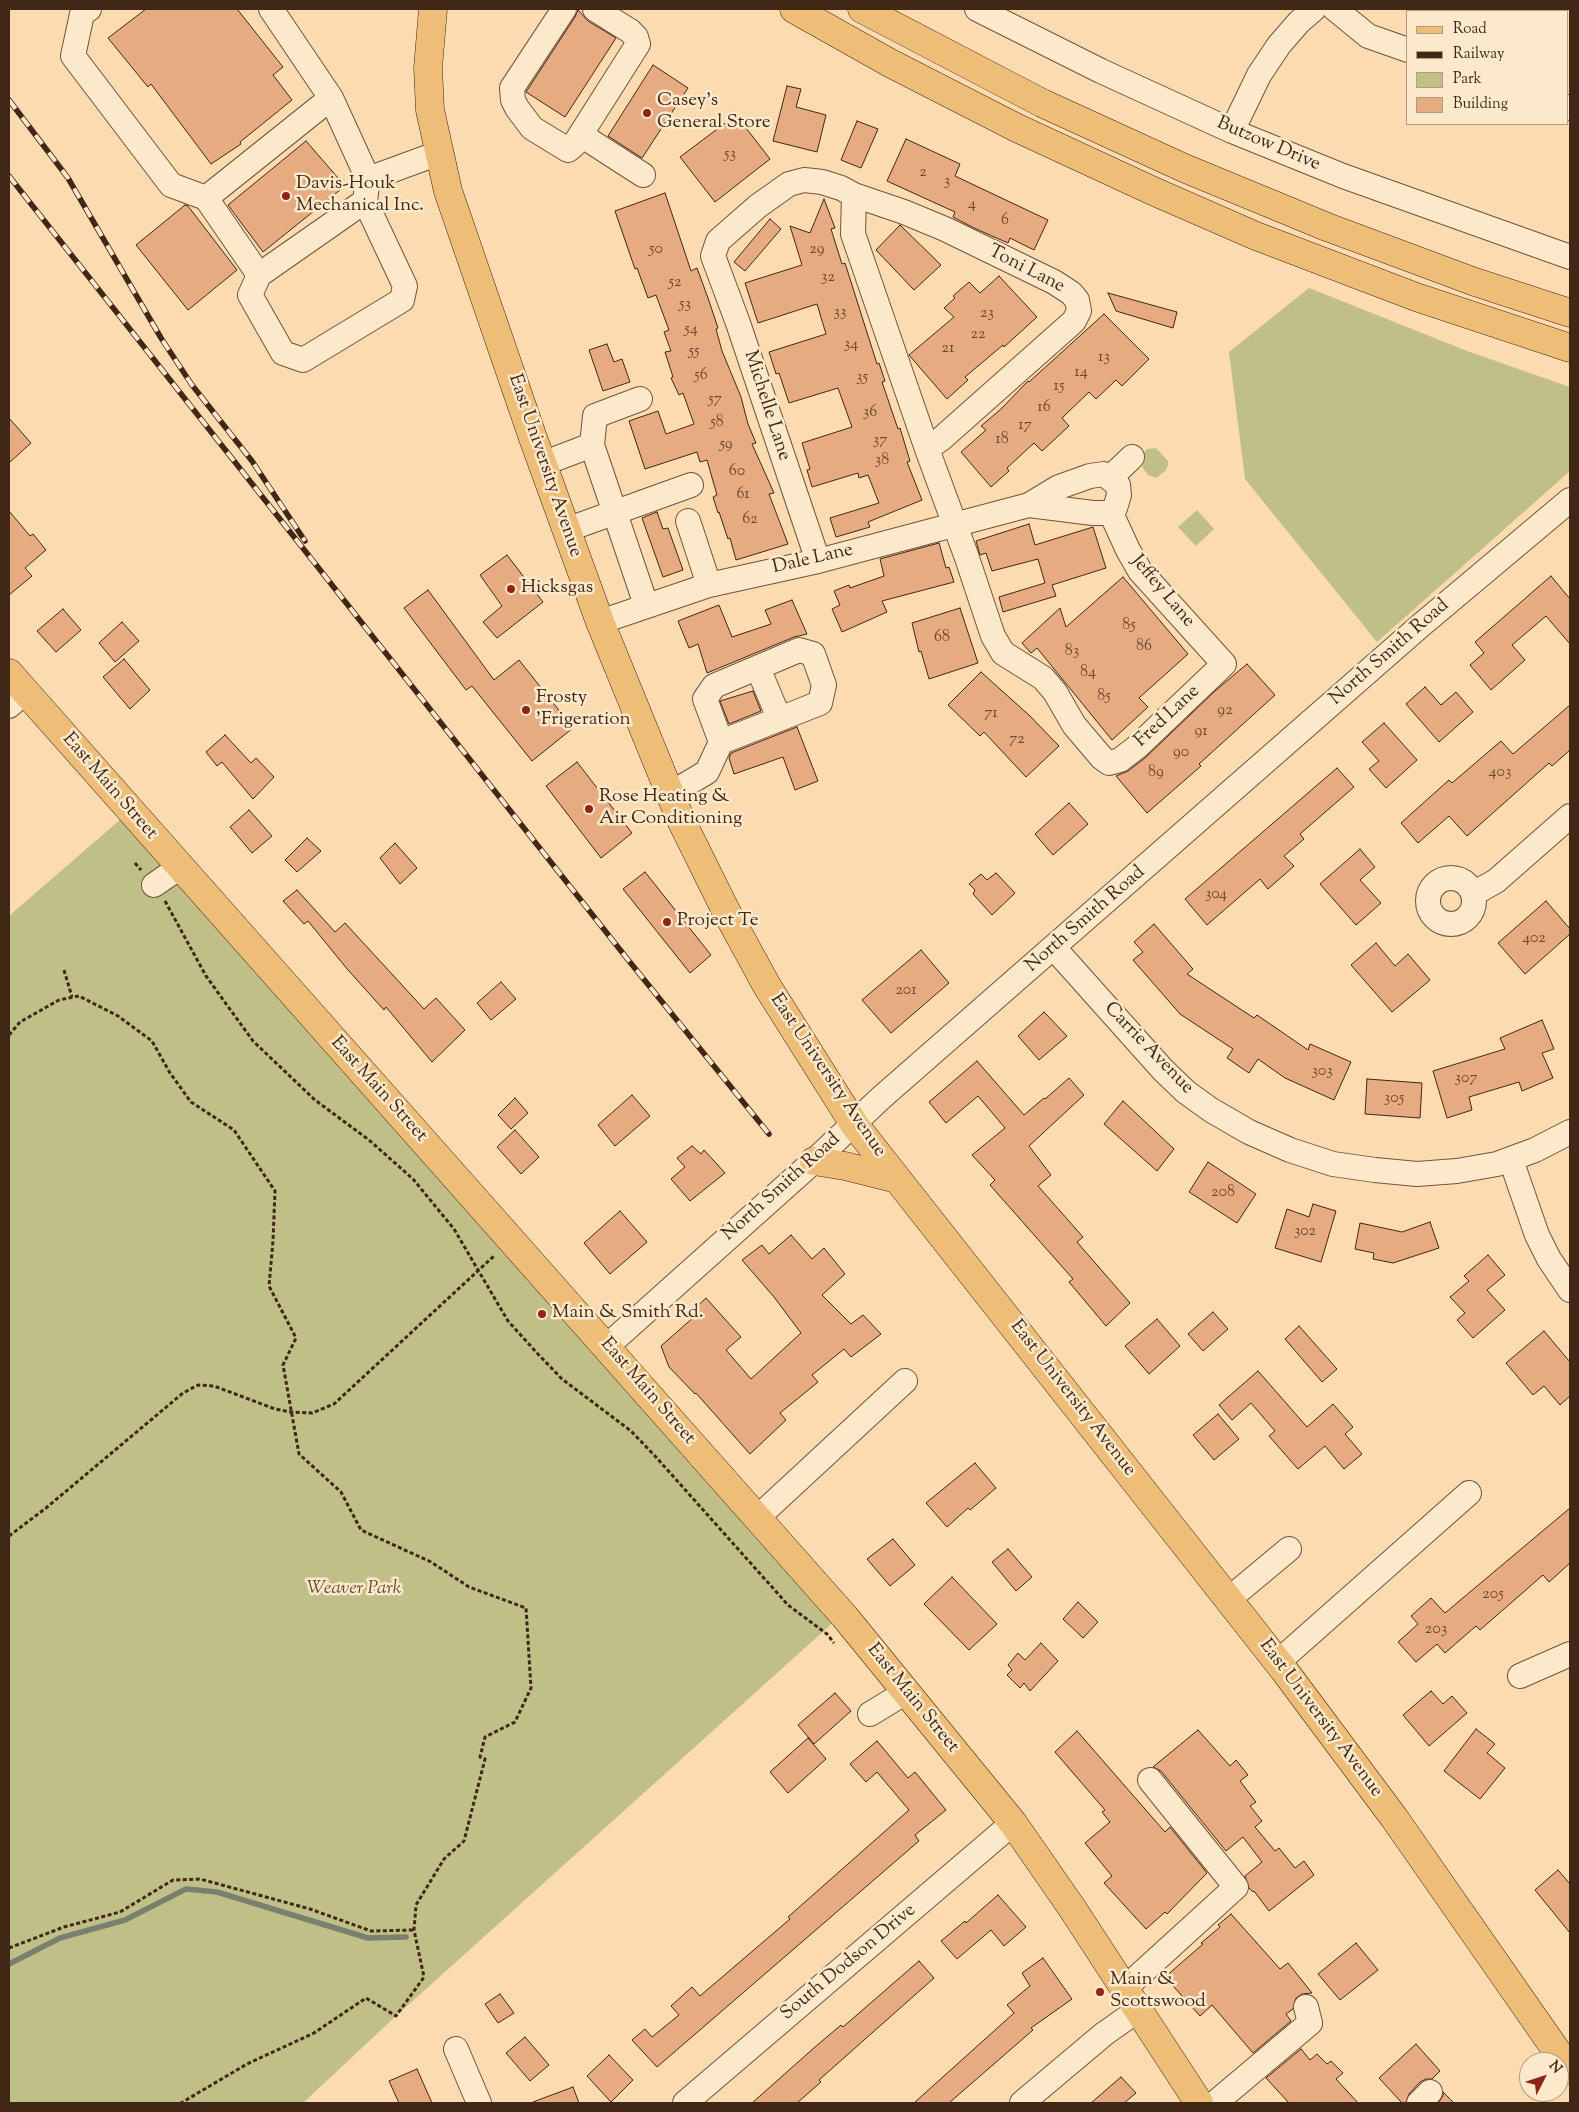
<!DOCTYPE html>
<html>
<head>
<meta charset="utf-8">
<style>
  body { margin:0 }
  #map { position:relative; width:1579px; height:2112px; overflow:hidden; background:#fbdbaf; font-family:"Sorts Mill Goudy",serif }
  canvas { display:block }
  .frame { position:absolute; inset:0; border:10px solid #412716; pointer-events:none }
  .legend { position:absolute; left:1406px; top:10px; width:162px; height:115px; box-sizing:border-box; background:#fce8cb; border:1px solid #b19b83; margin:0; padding:6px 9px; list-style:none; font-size:15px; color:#412716 }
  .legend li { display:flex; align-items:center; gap:10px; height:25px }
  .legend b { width:25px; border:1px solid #b19b83 }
  .north { position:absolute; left:1519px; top:2052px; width:50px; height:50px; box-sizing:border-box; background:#fce8cb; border:1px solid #b19b83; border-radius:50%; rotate:49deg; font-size:14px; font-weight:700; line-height:20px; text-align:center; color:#412716 }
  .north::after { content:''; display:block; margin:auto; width:18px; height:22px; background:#8f2418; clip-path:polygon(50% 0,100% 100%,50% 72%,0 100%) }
</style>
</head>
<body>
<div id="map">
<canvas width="1579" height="2112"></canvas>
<div class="frame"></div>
<ul class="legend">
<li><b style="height:6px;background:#eebe78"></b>Road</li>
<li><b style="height:6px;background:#412716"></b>Railway</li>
<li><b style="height:14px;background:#c1bf88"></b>Park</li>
<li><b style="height:14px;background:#e7ab81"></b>Building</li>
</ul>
<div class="north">N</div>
</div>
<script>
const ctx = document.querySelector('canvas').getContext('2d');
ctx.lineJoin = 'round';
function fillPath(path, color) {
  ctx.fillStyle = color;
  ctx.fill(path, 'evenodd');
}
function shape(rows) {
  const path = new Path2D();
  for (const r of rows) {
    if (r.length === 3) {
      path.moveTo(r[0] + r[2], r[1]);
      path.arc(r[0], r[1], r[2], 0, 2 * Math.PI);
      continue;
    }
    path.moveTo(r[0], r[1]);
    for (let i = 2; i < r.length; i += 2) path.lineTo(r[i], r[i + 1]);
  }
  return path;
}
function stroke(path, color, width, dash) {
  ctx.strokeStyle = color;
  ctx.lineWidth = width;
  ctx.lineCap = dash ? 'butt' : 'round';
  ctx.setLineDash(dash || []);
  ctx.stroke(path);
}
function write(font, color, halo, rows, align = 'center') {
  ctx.font = font + ' "Sorts Mill Goudy",serif';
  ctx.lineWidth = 5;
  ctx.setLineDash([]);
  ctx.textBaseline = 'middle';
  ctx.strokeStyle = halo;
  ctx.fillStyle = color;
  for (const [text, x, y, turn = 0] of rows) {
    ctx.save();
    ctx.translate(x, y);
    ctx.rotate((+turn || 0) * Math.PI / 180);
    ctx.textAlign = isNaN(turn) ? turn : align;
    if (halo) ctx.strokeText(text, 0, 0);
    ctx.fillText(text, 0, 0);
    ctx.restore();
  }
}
fillPath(shape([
  [1309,288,1467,351,1570,387,1570,471,1377,642,1245,479,1229,352],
  [1156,448,1168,461,1168,465,1165,471,1156,478,1148,475,1143,468,1141,455,1147,449],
  [1197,510,1214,529,1196,546,1178,527],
  [129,812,837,1619,396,2016,303,2103,9,2103,9,916]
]), '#c1bf88');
stroke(shape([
  [9,1964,60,1938,125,1920,186,1889,217,1892,368,1938,406,1937]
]), '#79806e', 5.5);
const building = shape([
  [146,9,237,9,283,67,273,75,292,100,240,142,241,144,211,164,151,84,148,87,108,38,146,9],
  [578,10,588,21,616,38,565,117,526,92,575,17,578,10],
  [653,65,688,88,642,158,608,136,653,65],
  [787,86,801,89,796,107,826,115,817,152,773,141,787,86],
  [736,115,770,159,715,202,680,157,736,115],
  [857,121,878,129,861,168,841,160,857,121],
  [906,139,960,164,955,176,1048,220,1034,250,1010,238,1008,243,974,228,953,217,955,212,887,181,906,139],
  [306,141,345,186,263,252,228,205,306,141],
  [665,193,691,271,697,268,708,298,718,328,716,329,722,351,741,397,748,424,756,443,752,444,774,493,769,494,788,544,736,560,730,538,728,539,719,512,718,513,713,497,717,495,707,460,700,462,697,452,645,469,629,421,658,411,666,434,694,424,683,393,679,395,671,378,673,377,665,352,671,351,664,332,669,330,656,295,648,298,637,268,635,269,615,211,665,193],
  [824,199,835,228,831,229,842,264,845,263,877,364,879,363,885,381,882,382,898,429,900,428,910,461,907,462,922,500,868,522,870,527,836,537,830,518,879,503,868,475,859,478,858,473,812,487,807,470,810,469,802,443,852,427,838,388,789,403,779,373,776,374,769,352,826,334,817,304,758,323,745,283,802,265,790,226,810,233,824,199],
  [185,205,188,206,237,270,188,310,136,245,185,205],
  [770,219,781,229,745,271,734,262,770,219],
  [900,225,941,265,914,290,876,250,900,225],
  [999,276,1037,317,1004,347,1003,345,965,377,968,380,947,399,909,355,954,317,944,308,955,298,953,296,969,282,980,293,999,276],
  [1108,293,1177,312,1173,328,1116,311,1108,293],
  [1104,314,1149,359,1122,386,1116,380,1096,399,1089,392,1062,418,1069,426,1042,451,1034,443,1007,468,1009,471,991,487,961,452,986,430,981,426,1001,409,1028,381,1029,382,1104,314],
  [607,344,614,362,622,359,630,382,603,391,589,350,607,344],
  [9,418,31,443,9,463,9,418],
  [9,511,30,536,33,534,46,550,25,568,32,576,9,595,9,511],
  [657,512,663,529,668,528,683,570,663,577,642,518,657,512],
  [1029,524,1035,545,1093,527,1106,568,1052,585,1056,596,1003,612,999,597,1045,583,1038,559,992,571,986,553,980,555,976,541,1029,524],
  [939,543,946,568,949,567,954,582,882,601,887,612,842,632,832,609,840,605,834,591,849,585,850,588,884,576,880,559,939,543],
  [507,555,543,602,497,638,483,622,502,606,480,575,507,555],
  [1551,576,1570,599,1570,644,1546,616,1512,645,1525,660,1491,690,1470,665,1484,653,1475,642,1551,576],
  [1123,577,1188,654,1139,698,1148,707,1112,740,1037,648,1031,653,1022,643,1060,608,1066,627,1123,577],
  [428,590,494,680,519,660,573,728,532,761,472,686,466,690,404,608,428,590],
  [792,600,807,634,794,637,707,673,698,644,689,648,678,621,719,605,732,637,771,624,765,610,792,600],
  [960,608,978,663,929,679,921,651,919,652,912,623,960,608],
  [63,609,81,630,56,652,37,631,63,609],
  [122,622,139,641,115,662,99,643,122,622],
  [124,659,150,690,130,709,103,677,124,659],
  [1247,664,1275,695,1199,764,1201,766,1147,813,1116,776,1128,771,1145,758,1215,691,1247,664],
  [981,672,1030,716,1059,746,1026,777,984,732,980,736,948,705,981,672],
  [1425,687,1441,705,1456,692,1473,712,1439,742,1406,704,1425,687],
  [753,691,761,711,729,724,720,701,753,691],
  [1570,705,1570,750,1552,766,1549,763,1467,836,1449,816,1418,843,1401,823,1449,780,1452,783,1501,741,1513,754,1570,705],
  [1384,723,1417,760,1386,788,1369,769,1379,761,1362,742,1384,723],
  [797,727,818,781,795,790,783,757,734,774,729,758,731,753,797,727],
  [225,735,251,763,256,758,274,777,253,799,222,762,217,766,206,752,225,735],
  [577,762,632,833,601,858,546,786,577,762],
  [1337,768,1354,787,1300,834,1304,839,1284,856,1294,866,1268,889,1260,879,1207,925,1185,899,1337,768],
  [1069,803,1088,824,1053,855,1035,834,1069,803],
  [249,810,272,836,252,853,230,827,249,810],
  [307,838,321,851,297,872,285,860,307,838],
  [395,843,417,868,400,884,380,858,395,843],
  [1360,849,1375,867,1360,880,1381,903,1356,925,1320,884,1360,849],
  [645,872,711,955,690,973,623,889,645,872],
  [996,873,1015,893,992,915,973,894,975,890,969,884,981,874,987,880,996,873],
  [297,890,335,932,345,923,424,1009,436,998,465,1030,432,1062,386,1007,384,1010,348,970,308,921,304,924,283,901,297,890],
  [1546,901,1570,929,1570,934,1525,974,1498,943,1546,901],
  [1154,924,1193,969,1187,974,1254,1018,1257,1015,1308,1050,1310,1044,1351,1062,1334,1100,1285,1078,1258,1059,1249,1073,1227,1058,1233,1049,1180,1014,1133,960,1143,952,1134,942,1154,924],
  [1376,943,1395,966,1408,954,1430,980,1392,1012,1351,965,1376,943],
  [921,950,949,983,891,1033,862,1000,921,950],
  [501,982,516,999,491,1020,477,1003,501,982],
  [1044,1012,1067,1036,1039,1060,1018,1036,1044,1012],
  [1542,1020,1554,1049,1542,1053,1553,1078,1522,1091,1519,1082,1469,1097,1472,1110,1447,1118,1433,1071,1505,1049,1500,1038,1542,1020],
  [977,1061,1024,1115,1044,1098,1045,1099,1069,1078,1084,1095,1029,1146,1051,1175,1038,1186,1083,1237,1077,1242,1130,1303,1106,1326,1069,1282,1073,1279,990,1185,995,1180,972,1155,1005,1128,978,1096,946,1123,929,1102,977,1061],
  [1367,1079,1422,1083,1420,1118,1365,1114,1367,1079],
  [632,1095,650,1116,615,1146,598,1125,632,1095],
  [515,1098,528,1113,511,1129,498,1115,515,1098],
  [1123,1101,1174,1149,1157,1171,1104,1124,1123,1101],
  [515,1130,539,1157,521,1174,497,1147,515,1130],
  [692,1146,701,1154,704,1150,725,1173,690,1201,671,1179,685,1167,677,1158,692,1146],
  [1208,1162,1256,1194,1237,1223,1189,1192,1208,1162],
  [1313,1204,1336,1211,1321,1262,1275,1248,1287,1209,1309,1217,1313,1204],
  [620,1211,647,1242,610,1274,584,1243,620,1211],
  [1430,1222,1439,1248,1393,1263,1373,1259,1374,1253,1355,1249,1360,1223,1402,1232,1430,1222],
  [791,1235,812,1259,824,1248,845,1274,822,1295,851,1324,863,1315,881,1334,851,1357,844,1349,812,1375,818,1382,780,1413,786,1420,750,1454,696,1393,695,1394,669,1367,661,1346,695,1316,691,1312,706,1298,741,1337,726,1350,751,1379,801,1333,774,1297,742,1260,762,1245,769,1254,791,1235],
  [1488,1255,1505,1275,1487,1290,1505,1310,1473,1338,1457,1320,1465,1313,1450,1297,1469,1281,1464,1276,1488,1255],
  [1213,1312,1228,1329,1203,1351,1188,1334,1213,1312],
  [1157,1319,1180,1346,1149,1374,1125,1346,1157,1319],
  [1299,1326,1337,1369,1322,1382,1285,1339,1299,1326],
  [1544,1331,1570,1362,1570,1396,1560,1405,1544,1386,1533,1395,1506,1363,1544,1331],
  [1258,1371,1307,1427,1333,1404,1353,1427,1345,1434,1362,1454,1344,1469,1325,1446,1298,1469,1269,1436,1275,1431,1251,1403,1232,1420,1219,1405,1258,1371],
  [1218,1414,1239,1439,1214,1460,1193,1435,1218,1414],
  [975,1463,996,1488,970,1510,968,1508,947,1527,926,1503,975,1463],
  [1570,1508,1570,1563,1549,1582,1543,1575,1480,1630,1476,1626,1445,1653,1437,1644,1416,1662,1398,1642,1418,1624,1411,1616,1431,1598,1445,1613,1570,1508],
  [893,1539,915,1565,890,1586,867,1559,893,1539],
  [1008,1549,1032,1577,1016,1591,992,1562,1008,1549],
  [952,1577,997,1624,969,1650,924,1604,952,1577],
  [1078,1602,1098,1622,1083,1638,1063,1619,1078,1602],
  [1041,1643,1058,1661,1030,1691,1024,1683,1020,1688,1007,1675,1012,1670,1008,1665,1018,1653,1025,1660,1041,1643],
  [1431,1691,1443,1704,1452,1696,1467,1713,1429,1746,1403,1715,1431,1691],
  [835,1693,851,1711,814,1744,798,1725,835,1693],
  [1476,1729,1495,1744,1487,1753,1505,1768,1480,1799,1444,1771,1476,1729],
  [1198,1730,1230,1766,1236,1760,1248,1775,1240,1781,1256,1802,1250,1806,1262,1821,1255,1827,1275,1851,1279,1848,1295,1868,1304,1861,1314,1875,1269,1911,1254,1891,1253,1892,1249,1888,1245,1876,1262,1862,1243,1837,1226,1851,1161,1771,1153,1767,1198,1730],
  [1077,1731,1165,1832,1170,1827,1207,1873,1167,1914,1165,1912,1146,1929,1104,1883,1112,1876,1085,1843,1110,1822,1102,1812,1105,1810,1055,1752,1077,1731],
  [808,1738,826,1759,788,1793,770,1772,808,1738],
  [877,1741,908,1778,915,1772,946,1810,915,1835,919,1841,657,2067,632,2040,645,2029,652,2037,679,2015,671,2006,692,1987,700,1996,790,1919,788,1917,909,1810,877,1772,866,1782,850,1764,877,1741],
  [1558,1870,1570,1884,1570,1933,1535,1890,1558,1870],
  [998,1895,1026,1927,1004,1946,991,1930,957,1959,941,1941,965,1921,966,1923,998,1895],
  [1231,1914,1280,1969,1288,1963,1312,1993,1302,1994,1296,1998,1293,2009,1286,2014,1291,2021,1253,2053,1212,2005,1200,2016,1165,1977,1203,1944,1201,1943,1220,1927,1218,1925,1231,1914],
  [1356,1943,1378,1970,1340,2000,1318,1974,1356,1943],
  [1043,1958,1072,1999,1031,2028,1033,2030,949,2103,914,2103,1014,2013,1007,2005,1030,1986,1022,1973,1043,1958],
  [919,1961,934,1978,819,2080,821,2082,797,2103,752,2103,815,2047,841,2025,843,2027,919,1961],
  [500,1994,514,2013,498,2023,485,2004,500,1994],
  [525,2037,549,2065,530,2081,506,2053,525,2037],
  [1416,2044,1440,2071,1432,2079,1426,2079,1420,2082,1409,2094,1406,2103,1402,2103,1379,2078,1416,2044],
  [1301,2049,1310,2060,1317,2054,1327,2064,1331,2061,1343,2073,1336,2079,1358,2103,1289,2103,1266,2078,1301,2049],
  [609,2055,633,2080,611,2102,587,2076,609,2055],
  [417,2069,432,2103,399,2103,389,2081,417,2069],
  [1121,2077,1136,2093,1124,2103,1091,2103,1121,2077],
  [573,2087,579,2103,533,2103,533,2102,573,2087],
  [1443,2092,1454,2103,1438,2103,1443,2096,1443,2092]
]);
fillPath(building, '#e7ab81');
stroke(building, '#412716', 1);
const minor = shape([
  [89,9,82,14,73,56,171,185,206,198,331,98],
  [271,9,331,98,368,179,439,153],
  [564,9,512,88,513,100,517,108,532,128,568,150,574,145,638,44,636,37,630,31,595,9],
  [977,9,1101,71,1232,131,1343,176,1570,257],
  [1335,9,1368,36,1408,50],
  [1568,107,1570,108],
  [1232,131,1259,75,1279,45,1299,22,1314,9],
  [581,135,643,175],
  [854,195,853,234,927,449,966,555,993,636,1003,653,1043,678,1055,692,1074,725,1102,758,1109,763,1120,760,1137,747,1224,664,1140,571,1128,550,1111,513],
  [206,198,259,275,365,201,367,185],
  [259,275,250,295,283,353,303,360,402,300,405,286,365,201],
  [592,445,595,416,640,399],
  [542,464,592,445,646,605],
  [1110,478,1132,457],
  [688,521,709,585],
  [566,530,691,485],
  [818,561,738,323,713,256,718,241,758,206,789,184,804,180,822,182,841,188,854,195,904,212,945,229,1054,282,1071,293,1077,300,1079,311,1074,321,941,439,927,449],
  [600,622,709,585,818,561,1029,505,1093,513,1111,513,1115,508,1119,495,1118,485,1104,474,1090,476,1059,487,1029,505],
  [758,668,779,718],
  [9,706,25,692],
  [670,794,707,772,721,742,820,703,824,685,813,654,799,650,714,686,705,699,721,742],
  [1451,901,23],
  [154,885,180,867],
  [1473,894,1496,881,1570,816],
  [1054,948,1163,1070,1186,1092,1211,1110,1249,1132,1290,1150,1333,1164,1375,1170,1417,1174,1457,1171,1497,1164,1535,1150,1570,1132],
  [1511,1160,1537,1235,1549,1259,1570,1290],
  [606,1347,814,1161,882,1097,1420,626,1570,500],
  [757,1518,905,1381],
  [1229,1599,1289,1549],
  [1278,1662,1469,1493],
  [1520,1676,1570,1654],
  [870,1714,906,1692],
  [1124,1989,1236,1887,1150,1780],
  [456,2049,479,2103],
  [685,2103,1013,1823],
  [1022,2103,1104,2034,1138,2010],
  [1215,2103,1310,2023,1306,2007],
  [1419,2103,1430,2092]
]);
const major = shape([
  [433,9,428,68,430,110,448,191,533,438,600,622,680,818,725,909,767,986,854,1124,1284,1670,1395,1819,1570,2070],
  [794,9,890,63,1017,128,1153,191,1256,236,1416,297,1570,348],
  [862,9,1042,103,1184,168,1327,227,1475,282,1570,313],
  [9,673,845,1617,1013,1823,1072,1908,1199,2103],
  [814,1161,845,1166,897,1179]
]);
stroke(minor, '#70543c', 26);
stroke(major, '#412716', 29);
stroke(shape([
  [135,863,141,870],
  [165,901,206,976,253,1041,315,1100,369,1140,413,1179,454,1229,508,1321,537,1353,562,1379,631,1431,655,1456,788,1605,827,1634,834,1643],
  [64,970,72,997],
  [9,1035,20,1022,59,1000,79,996,118,1016,152,1041,170,1073,191,1102,234,1130,275,1191,273,1241,269,1286,296,1338,283,1365,299,1454,341,1492,361,1530,431,1562,469,1587,526,1608,531,1688,515,1722,485,1737,480,1757,485,1759,464,1841,444,1859,416,1905,414,1930,424,1977,396,2016,366,1998,314,2033,247,2064,181,2103],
  [9,1536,46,1508,183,1393,198,1385,214,1386,275,1409,290,1412,312,1413,334,1404,495,1255],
  [9,1948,64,1927,120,1912,173,1880,200,1879,310,1909,371,1931,414,1930]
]), '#412716', 3, [4, 2.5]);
stroke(minor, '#fce8cb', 24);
stroke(major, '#eebe78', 28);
const rail = shape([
  [9,100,68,178,161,338,192,385,252,461,305,541],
  [9,176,625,956,769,1134]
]);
stroke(rail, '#412716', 5.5);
stroke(rail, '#fce8cb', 4, [11]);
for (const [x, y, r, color] of [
  [647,113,5,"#8f2418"],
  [286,196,5,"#8f2418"],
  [511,589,5,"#8f2418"],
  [526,710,5,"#8f2418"],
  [589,809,5,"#8f2418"],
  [667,922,5,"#8f2418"],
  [542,1314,5,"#8f2418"],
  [1100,1992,5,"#8f2418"]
]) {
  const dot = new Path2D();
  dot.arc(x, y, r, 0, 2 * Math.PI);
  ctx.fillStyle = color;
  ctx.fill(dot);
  stroke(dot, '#fce8cb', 2);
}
write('16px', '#6a4831', null, [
  ["53",730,155],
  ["2",923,173],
  ["3",947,182],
  ["4",972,205],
  ["6",1005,221],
  ["50",656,250],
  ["29",817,250],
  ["32",828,278],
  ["52",675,283],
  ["53",685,305],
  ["33",840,313],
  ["23",987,314],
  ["54",691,330],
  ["22",978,335],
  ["34",851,345],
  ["21",948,349],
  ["55",694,352],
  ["13",1104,358],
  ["14",1081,373],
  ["56",701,376],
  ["35",862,378],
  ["15",1059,387],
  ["57",715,400],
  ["16",1044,408],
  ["36",870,413],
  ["58",717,423],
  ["17",1025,426],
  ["18",1002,440],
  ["37",880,441],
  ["59",726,445],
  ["38",882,461],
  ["60",737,472],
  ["61",743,495],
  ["62",750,520],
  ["85",1129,626],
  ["68",942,638],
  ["86",1144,647],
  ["83",1072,652],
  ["84",1088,673],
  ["85",1104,697],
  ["92",1225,711],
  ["71",991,714],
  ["91",1201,732],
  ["72",1017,740],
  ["90",1181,753],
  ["89",1156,773],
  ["403",1500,773],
  ["304",1216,895],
  ["402",1534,939],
  ["201",906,991],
  ["303",1322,1072],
  ["307",1466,1079],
  ["305",1394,1099],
  ["208",1223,1193],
  ["302",1305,1232],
  ["205",1493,1595],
  ["203",1436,1630]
]);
write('19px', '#412716', '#fce8cb', [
  ["Casey's",657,102],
  ["General Store",657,124],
  ["Davis-Houk",296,185],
  ["Mechanical Inc.",296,207],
  ["Hicksgas",521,589],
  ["Frosty",536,699],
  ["'Frigeration",536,721],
  ["Rose Heating &",599,798],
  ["Air Conditioning",599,820],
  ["Project Te",677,922],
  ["Main & Smith Rd.",552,1314],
  ["Main &",1110,1981],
  ["Scottswood",1110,2003]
], 'left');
write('19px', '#412716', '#fce8cb', [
  ["Butzow Drive",1268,145,23],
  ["Toni Lane",1026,270,27],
  ["Michelle Lane",766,406,72],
  ["East University Avenue",544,466,71],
  ["Dale Lane",813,560,-13],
  ["Jeffey Lane",1162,592,50],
  ["North Smith Road",1390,653,-41],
  ["Fred Lane",1168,717,-43],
  ["East Main Street",109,787,49],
  ["North Smith Road",1086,920,-41],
  ["Carrie Avenue",1148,1049,46],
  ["East University Avenue",827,1076,56],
  ["East Main Street",378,1090,48],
  ["North Smith Road",782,1188,-42],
  ["East Main Street",647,1392,49],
  ["East University Avenue",1072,1399,52],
  ["East Main Street",912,1699,51],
  ["East University Avenue",1320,1719,53],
  ["South Dodson Drive",849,1963,-40]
]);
write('italic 19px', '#614d32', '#fce8cb', [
  ["Weaver Park",354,1590]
]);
</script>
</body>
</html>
